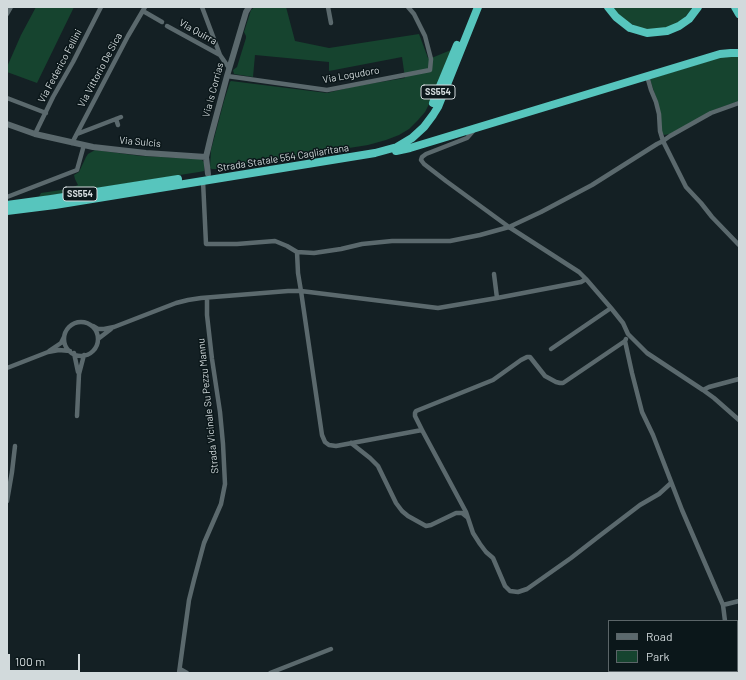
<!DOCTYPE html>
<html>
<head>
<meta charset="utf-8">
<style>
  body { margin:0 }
  #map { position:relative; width:746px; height:680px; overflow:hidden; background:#142024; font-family:Barlow,sans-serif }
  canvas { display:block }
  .frame { position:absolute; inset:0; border:8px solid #d2dadc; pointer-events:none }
  .legend { position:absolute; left:608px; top:620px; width:130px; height:52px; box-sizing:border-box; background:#0b171a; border:1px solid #5b6568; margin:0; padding:5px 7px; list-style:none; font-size:12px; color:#d2dadc }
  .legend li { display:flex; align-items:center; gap:8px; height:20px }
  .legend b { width:20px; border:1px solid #5b6568 }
  .scale { position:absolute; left:8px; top:654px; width:72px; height:18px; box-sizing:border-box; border:2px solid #d2dadc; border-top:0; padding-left:5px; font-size:12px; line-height:14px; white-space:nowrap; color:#d2dadc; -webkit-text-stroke:3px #0b171a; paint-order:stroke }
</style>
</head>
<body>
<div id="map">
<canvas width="746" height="680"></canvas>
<div class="frame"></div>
<ul class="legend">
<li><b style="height:5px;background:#5b696d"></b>Road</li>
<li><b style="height:11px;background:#16442f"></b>Park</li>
</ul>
<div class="scale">100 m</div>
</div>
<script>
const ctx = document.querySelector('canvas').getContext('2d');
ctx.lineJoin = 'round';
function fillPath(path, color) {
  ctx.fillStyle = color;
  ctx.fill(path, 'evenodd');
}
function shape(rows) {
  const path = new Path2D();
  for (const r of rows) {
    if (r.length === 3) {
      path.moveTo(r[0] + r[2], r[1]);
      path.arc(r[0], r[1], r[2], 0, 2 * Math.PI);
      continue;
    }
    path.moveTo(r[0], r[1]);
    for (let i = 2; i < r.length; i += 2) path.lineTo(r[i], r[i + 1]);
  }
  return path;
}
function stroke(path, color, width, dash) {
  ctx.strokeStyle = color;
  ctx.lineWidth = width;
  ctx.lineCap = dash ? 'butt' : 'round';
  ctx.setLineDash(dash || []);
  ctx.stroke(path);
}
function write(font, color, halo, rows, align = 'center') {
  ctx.font = font + ' Barlow,sans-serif';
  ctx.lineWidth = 3;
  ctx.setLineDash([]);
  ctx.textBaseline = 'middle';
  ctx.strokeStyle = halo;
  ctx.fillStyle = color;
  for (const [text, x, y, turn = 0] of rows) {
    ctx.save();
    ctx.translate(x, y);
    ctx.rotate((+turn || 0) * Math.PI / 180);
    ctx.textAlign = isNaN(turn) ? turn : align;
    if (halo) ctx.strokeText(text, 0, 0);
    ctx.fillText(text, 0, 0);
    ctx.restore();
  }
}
fillPath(shape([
  [36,7,43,8,44,7,74,7,37,83,7,72,7,67,21,35],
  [255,7,286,7,295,41,329,48,419,34,428,58,434,57,451,50,431,100,425,112,418,120,409,129,399,135,386,140,368,145,216,169,212,169,210,168,211,150,224,101,230,82,231,81,327,93,356,86,405,78,402,57,329,71,329,62,255,55,253,77,234,74,233,70,237,67,246,38,246,36,244,32,250,13,251,10],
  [611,7,692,7,690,11,682,20,674,25,663,29,642,29,623,20],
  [739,56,739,101,719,108,670,134,664,135,661,131,658,104,650,79,722,57],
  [95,150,141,156,201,159,204,162,204,171,199,172,39,197,41,193,68,189,78,185,75,179,74,175,79,172,86,157,88,154]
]), '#16442f');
stroke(shape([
  [202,7,220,55,229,68],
  [328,7,331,23],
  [143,11,162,22],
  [7,14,11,7],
  [167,26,220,55],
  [227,76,327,90,430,70,431,59,425,36,414,14,408,7],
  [7,98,46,113],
  [739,103,711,113,670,136,663,141,686,187,701,203,712,217,739,245],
  [116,119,118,125],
  [474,130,467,138,426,154,422,157,421,160,424,164,446,181,509,227,579,272,586,279,611,308,623,323,628,334,647,353,703,390,714,398,739,420],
  [35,134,53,97,73,62,101,7],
  [77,134,121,117],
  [72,143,128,36,145,7],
  [203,181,206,244,237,244,275,241,287,246,297,252,314,253,341,249,362,244,392,241,450,241,480,235,509,227,541,212,592,185,657,144,663,141,660,131,659,114,656,102,651,90,647,76],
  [7,197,77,170,84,145],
  [297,252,298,273,301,291,322,435,325,442,329,445,336,446,422,430,415,416,415,413,416,411,493,380,521,360,527,357,530,357,545,376,556,382,560,383,563,383,625,341],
  [494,274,497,298],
  [81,339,17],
  [93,326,98,329,104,329,114,327,176,303,188,300,201,298,288,291,301,291,438,308,497,298,581,282,586,279],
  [98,339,111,329],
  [626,339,625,341,632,373,642,412,653,435,682,510,723,605,739,601],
  [551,349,611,308],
  [49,351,61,343,64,337],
  [74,353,78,372],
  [7,368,48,352,59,350,70,351],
  [703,390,709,387,739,379],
  [77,416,79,374,84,355],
  [422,430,466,512,473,533,480,544,486,552,493,558,505,586,510,591,518,592,527,589,571,558,598,537,640,505,659,494,671,483],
  [351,443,370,458,378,466,396,503,402,511,408,516,426,526,431,525,456,513,462,513,467,517],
  [7,501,12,472,15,446],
  [723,605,725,621],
  [737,661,739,665],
  [180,669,187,673],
  [731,671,731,673],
  [179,673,189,600,194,580,204,543,221,504,225,484,223,444,220,412,212,359,207,315,207,298],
  [270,673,331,649]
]), '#5b696d', 4.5);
stroke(shape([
  [7,124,35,134,93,147,146,153,206,157],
  [208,174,206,157,211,136,227,76,246,12,249,7]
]), '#5b696d', 6);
stroke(shape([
  [608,7,616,17,630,28,647,33,667,31,679,26,689,19,698,7],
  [735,7,739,14],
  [433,103,457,45],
  [396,151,410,148,720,54,731,53,739,53],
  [7,205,51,199,178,179],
  [7,211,55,205,375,153,397,147,412,138,424,127,433,115,438,107,478,7]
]), '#57c5bd', 8);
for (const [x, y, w] of [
  [438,92,34],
  [80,194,34]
]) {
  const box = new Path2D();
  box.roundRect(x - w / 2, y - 7, w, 14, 3);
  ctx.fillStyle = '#0b171a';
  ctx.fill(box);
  stroke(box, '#d2dadc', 1);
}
write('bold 9px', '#d2dadc', null, [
  ["SS554",438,92],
  ["SS554",80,194]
]);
write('10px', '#d2dadc', '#0b171a', [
  ["Via Quirra",198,32,29],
  ["Via Federico Fellini",60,66,-62],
  ["Via Vittorio De Sica",100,70,-62],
  ["Via Logudoro",351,75,-10],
  ["Via Is Corrias",213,90,-75],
  ["Via Sulcis",140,142,5],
  ["Strada Statale 554 Cagliaritana",283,158,-9],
  ["Strada Vicinale Su Pezzu Mannu",208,406,-96]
]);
</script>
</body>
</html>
